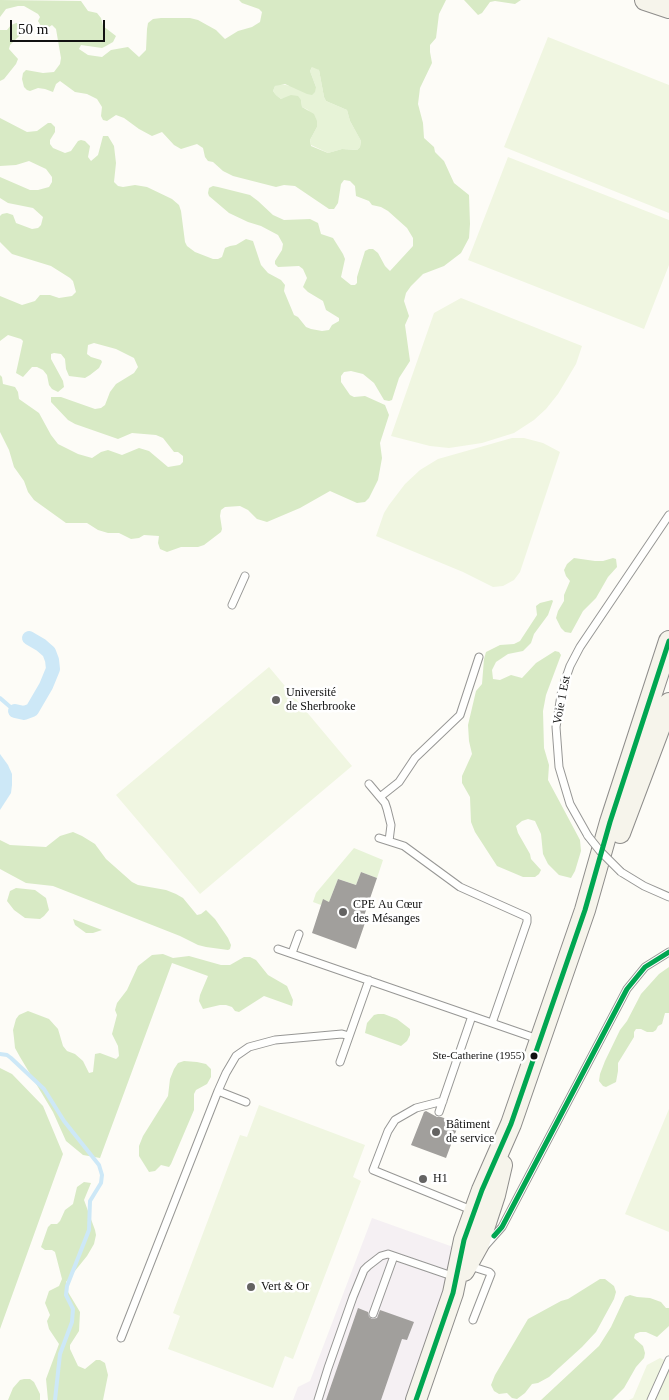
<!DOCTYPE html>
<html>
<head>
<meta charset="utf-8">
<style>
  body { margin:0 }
  #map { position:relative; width:669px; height:1400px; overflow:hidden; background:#fdfcf7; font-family:Georgia,serif }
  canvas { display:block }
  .scale { position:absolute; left:10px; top:20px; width:95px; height:22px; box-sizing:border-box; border:2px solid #111; border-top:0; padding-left:6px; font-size:15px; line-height:18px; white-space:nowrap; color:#111; -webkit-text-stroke:4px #fff; paint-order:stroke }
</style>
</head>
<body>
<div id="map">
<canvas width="669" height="1400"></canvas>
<div class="scale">50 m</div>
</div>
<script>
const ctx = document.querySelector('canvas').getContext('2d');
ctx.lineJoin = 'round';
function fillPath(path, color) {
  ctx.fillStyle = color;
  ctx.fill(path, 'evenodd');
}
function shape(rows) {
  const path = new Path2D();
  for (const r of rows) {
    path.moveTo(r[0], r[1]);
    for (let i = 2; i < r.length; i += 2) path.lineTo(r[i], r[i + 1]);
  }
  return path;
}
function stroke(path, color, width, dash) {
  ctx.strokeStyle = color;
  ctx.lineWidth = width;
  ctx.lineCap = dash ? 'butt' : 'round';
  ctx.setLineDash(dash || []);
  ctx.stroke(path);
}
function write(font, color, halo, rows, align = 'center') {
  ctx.font = font + ' Georgia,serif';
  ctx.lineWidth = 5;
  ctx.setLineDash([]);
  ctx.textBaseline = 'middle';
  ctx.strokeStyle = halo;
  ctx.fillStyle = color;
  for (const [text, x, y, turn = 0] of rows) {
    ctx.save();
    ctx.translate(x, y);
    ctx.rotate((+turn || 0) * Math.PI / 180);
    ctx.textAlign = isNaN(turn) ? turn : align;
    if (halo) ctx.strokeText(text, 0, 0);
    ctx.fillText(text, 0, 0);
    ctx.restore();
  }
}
fillPath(shape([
  [372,1218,456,1248,444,1290,405,1400,293,1400,298,1387,310,1381]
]), '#f5f0f3');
fillPath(shape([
  [312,67,315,67,319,70,324,97,326,101,347,110,350,121,361,141,360,147,357,150,342,149,328,153,311,145,310,140,317,127,308,110,302,107,301,100,287,98,281,99,276,95,273,91,275,86,280,84,291,86,316,87,310,71],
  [354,848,383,860,377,878,361,872,356,885,338,879,329,902,324,900,321,905,313,902,316,893]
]), '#e7f3d7');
fillPath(shape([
  [0,0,81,1,88,11,97,13,101,18,103,26,116,36,113,42,106,46,102,48,81,45,79,49,88,55,102,57,111,50,128,47,139,57,146,50,147,29,148,23,153,19,161,18,190,18,198,20,216,30,225,39,238,31,252,27,260,22,262,12,259,9,242,3,239,0,446,0,439,14,436,38,430,45,430,52,432,63,420,88,418,104,423,123,424,138,434,147,435,152,444,161,454,183,469,195,470,224,469,238,461,253,444,266,423,274,411,286,406,293,404,301,409,316,405,325,410,361,399,378,392,400,389,401,384,400,374,383,363,374,351,371,344,372,341,376,341,382,350,395,354,397,365,396,385,405,389,415,380,443,382,458,378,480,369,498,365,502,357,503,330,491,300,508,267,522,257,519,248,510,240,506,225,507,221,510,220,516,222,529,221,532,204,545,198,547,181,547,167,552,160,549,158,543,159,536,144,535,139,538,131,539,119,533,108,533,98,530,87,523,66,523,34,500,28,492,24,481,14,467,9,450,0,432,0,375,2,377,3,384,15,387,18,392,19,399,39,413,51,435,58,444,78,454,92,458,101,452,108,450,122,455,139,448,149,451,168,467,180,465,183,462,183,456,178,452,174,452,163,438,156,435,132,433,118,439,75,424,68,420,51,402,51,397,61,397,95,409,101,408,105,405,110,392,116,384,134,373,138,367,134,358,116,349,94,343,88,345,87,354,91,357,101,360,102,362,99,368,90,375,85,378,69,376,66,369,65,359,61,354,54,353,51,354,51,359,63,381,64,387,58,392,52,389,49,385,47,375,43,370,37,367,32,367,23,377,16,373,23,341,21,339,8,335,0,341,0,296,22,305,35,301,40,295,50,295,59,298,72,296,76,292,73,281,70,278,51,266,12,254,0,242,0,216,2,214,7,213,13,215,16,223,32,229,38,228,41,225,43,217,33,208,8,203,0,198,0,177,30,190,38,190,49,187,52,182,52,177,46,169,29,161,16,165,0,166,0,118,27,132,37,131,48,123,51,123,55,127,55,132,50,140,50,144,53,148,65,153,71,151,78,141,81,140,85,141,90,146,88,157,91,161,98,155,103,136,108,136,114,146,116,163,114,182,118,186,123,187,135,185,147,187,172,199,179,205,181,211,185,242,187,246,195,252,213,259,218,259,222,257,225,248,230,246,236,245,246,239,253,241,261,265,268,273,281,280,285,285,284,291,294,315,298,317,306,327,311,329,322,331,329,330,332,325,339,321,339,318,326,310,323,301,308,292,303,287,307,278,303,269,299,266,278,267,275,264,275,261,282,250,283,244,278,235,261,226,248,222,229,213,209,196,208,193,209,188,213,186,218,187,250,195,258,201,273,215,284,220,310,219,318,223,321,234,333,238,343,254,345,259,341,277,351,285,355,285,357,283,357,277,365,251,369,249,373,249,378,253,385,266,390,271,413,246,413,238,407,228,388,211,381,207,372,205,369,201,356,196,355,186,350,181,344,180,341,184,338,203,334,209,329,209,295,186,284,185,276,187,233,176,223,171,213,162,208,161,205,157,203,148,197,144,181,149,174,145,162,132,152,136,139,129,124,118,116,115,107,121,103,120,101,116,102,107,97,99,87,94,75,92,60,81,56,84,53,92,45,89,38,88,30,91,27,90,24,87,22,79,23,73,26,70,43,73,54,72,60,64,61,58,56,29,52,25,46,29,41,26,38,21,40,17,38,14,24,6,18,6,6,9,0,17],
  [312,67,319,70,324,97,326,101,347,110,350,121,361,141,360,147,357,150,342,149,328,153,311,146,310,140,317,127,317,121,314,114,302,107,301,100,298,96,291,95,281,99,276,95,273,91,275,86,285,84,307,94,312,95,315,92,316,87,310,71],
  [464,0,521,0,515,4,495,1,490,2,482,13,478,15],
  [19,22,24,26,24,31,10,45,9,49,18,59,16,64,4,79,0,81,0,30,7,30,11,25],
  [574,558,595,561,603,561,613,558,616,559,617,567,608,577,596,598,583,611,571,633,565,632,561,628,556,618,558,611,564,601,564,595,570,581,566,576,564,570,567,564],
  [552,600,553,601,548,615,534,634,531,643,523,651,508,654,496,662,492,670,493,679,500,680,511,675,522,678,536,663,555,651,559,652,561,655,546,695,543,711,544,748,549,765,548,780,580,840,581,851,575,871,571,878,559,875,548,864,543,854,541,834,535,821,528,819,522,821,516,826,518,833,530,854,531,859,541,870,539,874,535,877,523,877,497,866,475,832,471,822,470,797,462,783,462,776,472,754,469,741,468,725,476,691,482,684,484,659,486,652,500,645,514,644,520,641,537,615,536,606,540,603],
  [73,832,82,836,95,844,106,859,132,882,138,885,166,890,176,894,183,898,197,915,201,914,206,910,215,919,228,938,231,945,230,949,228,950,206,947,198,945,180,936,53,886,26,883,0,869,0,840,10,845,46,847,60,836],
  [16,888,35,890,46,898,49,910,44,916,40,919,25,918,14,910,7,901,10,891],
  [73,919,102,930,93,933,86,933,75,925],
  [163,954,173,958,189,956,221,965,230,965,244,957,250,957,256,960,268,975,287,986,293,1000,292,1006,264,996,239,1012,235,1011,232,1007,226,1005,220,1005,203,1009,199,1001,200,995,208,976,172,963,100,1158,83,1155,66,1141,53,1112,20,1057,15,1048,14,1038,13,1030,16,1019,19,1015,28,1011,49,1019,58,1029,63,1046,67,1051,75,1054,83,1061,89,1073,93,1072,95,1054,100,1053,116,1059,119,1056,118,1046,112,1034,117,1015,115,1010,117,1003,127,990,138,966,152,955],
  [669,967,669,1013,665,1013,662,1024,658,1026,656,1030,653,1032,647,1032,641,1029,636,1029,634,1032,634,1037,618,1063,618,1071,616,1082,606,1087,603,1086,599,1081,600,1074,605,1061,620,1030,627,1021,641,994,659,974],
  [378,1014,384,1014,397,1019,410,1029,410,1035,407,1041,401,1046,365,1033,367,1023,374,1015],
  [184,1061,197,1062,206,1064,211,1069,211,1077,207,1084,196,1090,194,1094,194,1110,171,1164,169,1167,161,1165,155,1171,149,1172,139,1156,139,1146,143,1136,168,1096,170,1079,174,1069,178,1063],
  [0,1068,12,1074,43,1106,63,1154,0,1329],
  [84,1182,91,1183,84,1200,95,1230,96,1235,94,1244,87,1256,66,1282,68,1292,80,1312,79,1331,70,1345,70,1349,78,1366,85,1369,96,1360,100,1360,105,1363,108,1375,103,1400,48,1400,46,1379,59,1344,49,1329,47,1321,50,1315,45,1303,49,1291,59,1286,62,1279,55,1252,52,1250,45,1250,41,1247,48,1227,51,1224,57,1224,60,1221,65,1210,73,1204,77,1187],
  [600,1279,605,1279,614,1286,616,1292,614,1299,596,1332,582,1347,549,1377,538,1383,532,1384,525,1393,517,1399,512,1398,507,1393,499,1394,494,1391,491,1385,495,1375,528,1319,561,1301,568,1299],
  [630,1295,637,1297,650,1298,661,1302,666,1308,669,1308,669,1326,657,1337,646,1332,640,1332,635,1334,634,1338,643,1346,645,1353,644,1358,636,1367,624,1388,612,1400,541,1400,599,1346,611,1327,625,1297],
  [24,1379,30,1379,34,1382,40,1394,40,1400,8,1400,13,1388,20,1380]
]), '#d8eac5');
fillPath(shape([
  [548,37,669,85,669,213,504,147],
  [508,157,669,220,669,265,644,329,468,260],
  [461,298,582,346,576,364,558,394,546,409,534,420,514,433,482,443,449,448,430,446,391,436,434,313],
  [512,438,524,438,543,443,560,452,520,572,514,580,503,586,493,587,463,572,376,536,384,513,389,505,405,484,420,470,438,459],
  [269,667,352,766,200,894,116,795],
  [259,1105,365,1145,353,1177,361,1181,293,1359,285,1356,273,1388,168,1349,180,1316,173,1313,240,1135,247,1137],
  [669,1109,669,1232,625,1214],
  [660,1358,669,1362,669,1400,629,1400,633,1398,647,1365]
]), '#f0f6e1');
fillPath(shape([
  [0,754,8,765,12,774,12,785,11,793,0,810]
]), '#cde8f7');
stroke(shape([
  [0,698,15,711],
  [0,1054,7,1055,11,1058,44,1089,64,1121,99,1165,102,1175,101,1183,90,1201,89,1230,67,1286,66,1295,73,1309,72,1322,60,1354,55,1400]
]), '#cde8f7', 4);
stroke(shape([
  [15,711,24,713,32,710,46,686,53,669,52,660,49,652,41,645,29,638]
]), '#cde8f7', 14);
fillPath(shape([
  [361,872,377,878,363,919,366,920,356,949,312,933,323,899,329,902,338,879,356,885],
  [426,1111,437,1117,441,1117,459,1123,446,1158,411,1145,424,1112],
  [358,1308,368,1312,369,1317,372,1319,377,1318,380,1310,414,1322,407,1340,402,1339,381,1400,326,1400]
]), '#a19f9c');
const lane = shape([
  [232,605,245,576],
  [369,784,385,803,387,809,391,825,389,841],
  [380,797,399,782,415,758,460,715,479,657],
  [588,836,570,804,559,767,556,727,562,689,570,666,580,647,669,515],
  [379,838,404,846,460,887,527,917,527,922,492,1023],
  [621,872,644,886,669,897],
  [278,949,538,1039],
  [292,953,299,934],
  [340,1062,369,980],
  [218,1091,246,1102],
  [443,1101,416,1108,395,1120,388,1131,373,1170,474,1211],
  [439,1112,472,1016],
  [486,1245,502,1227,627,989,645,967,669,952],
  [470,1266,489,1272,491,1274,473,1320],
  [373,1314,394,1256],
  [121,1338,218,1091,226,1073,236,1056,249,1047,275,1040,342,1034,349,1036],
  [318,1400,328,1368,353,1297,364,1270,368,1266,381,1256,388,1254,455,1277],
  [651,1400,669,1360]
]);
const secondary = shape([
  [645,0,669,8],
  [620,833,669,703],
  [464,1271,479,1244,495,1195,502,1165],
  [416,1400,453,1293,464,1240,482,1190,511,1124,585,910,610,822,669,641]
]);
stroke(lane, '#979795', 9);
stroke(secondary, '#8e8d8b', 22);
stroke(lane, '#fffffe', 7);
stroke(secondary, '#f6f4eb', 20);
const laneBridge = shape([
  [588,836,600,851,621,872]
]);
stroke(laneBridge, '#979795', 9, []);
stroke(laneBridge, '#fffffe', 7);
stroke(shape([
  [494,1236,502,1227,627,989,645,967,669,952],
  [416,1400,453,1293,464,1240,482,1190,511,1124,585,910,610,822,669,641]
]), '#00a651', 5);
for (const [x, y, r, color] of [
  [276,700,5,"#646362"],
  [343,912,5,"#646362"],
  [534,1056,4.5,"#111"],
  [436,1132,5,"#646362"],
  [423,1179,5,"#646362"],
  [251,1287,5,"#646362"]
]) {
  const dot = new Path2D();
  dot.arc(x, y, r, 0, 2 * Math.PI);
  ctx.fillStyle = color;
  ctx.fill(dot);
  stroke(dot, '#fff', 2);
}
write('11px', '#111', '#fff', [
  ["Ste-Catherine (1955)",525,1056]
], 'right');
write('12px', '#111', '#fff', [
  ["Université",286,693],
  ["de Sherbrooke",286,707],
  ["CPE Au Cœur",353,905],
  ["des Mésanges",353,919],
  ["Bâtiment",446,1125],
  ["de service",446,1139],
  ["H1",433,1179],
  ["Vert & Or",261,1287]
], 'left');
write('12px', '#111', '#fff', [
  ["Voie 1 Est",562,700,-79]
]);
</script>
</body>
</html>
